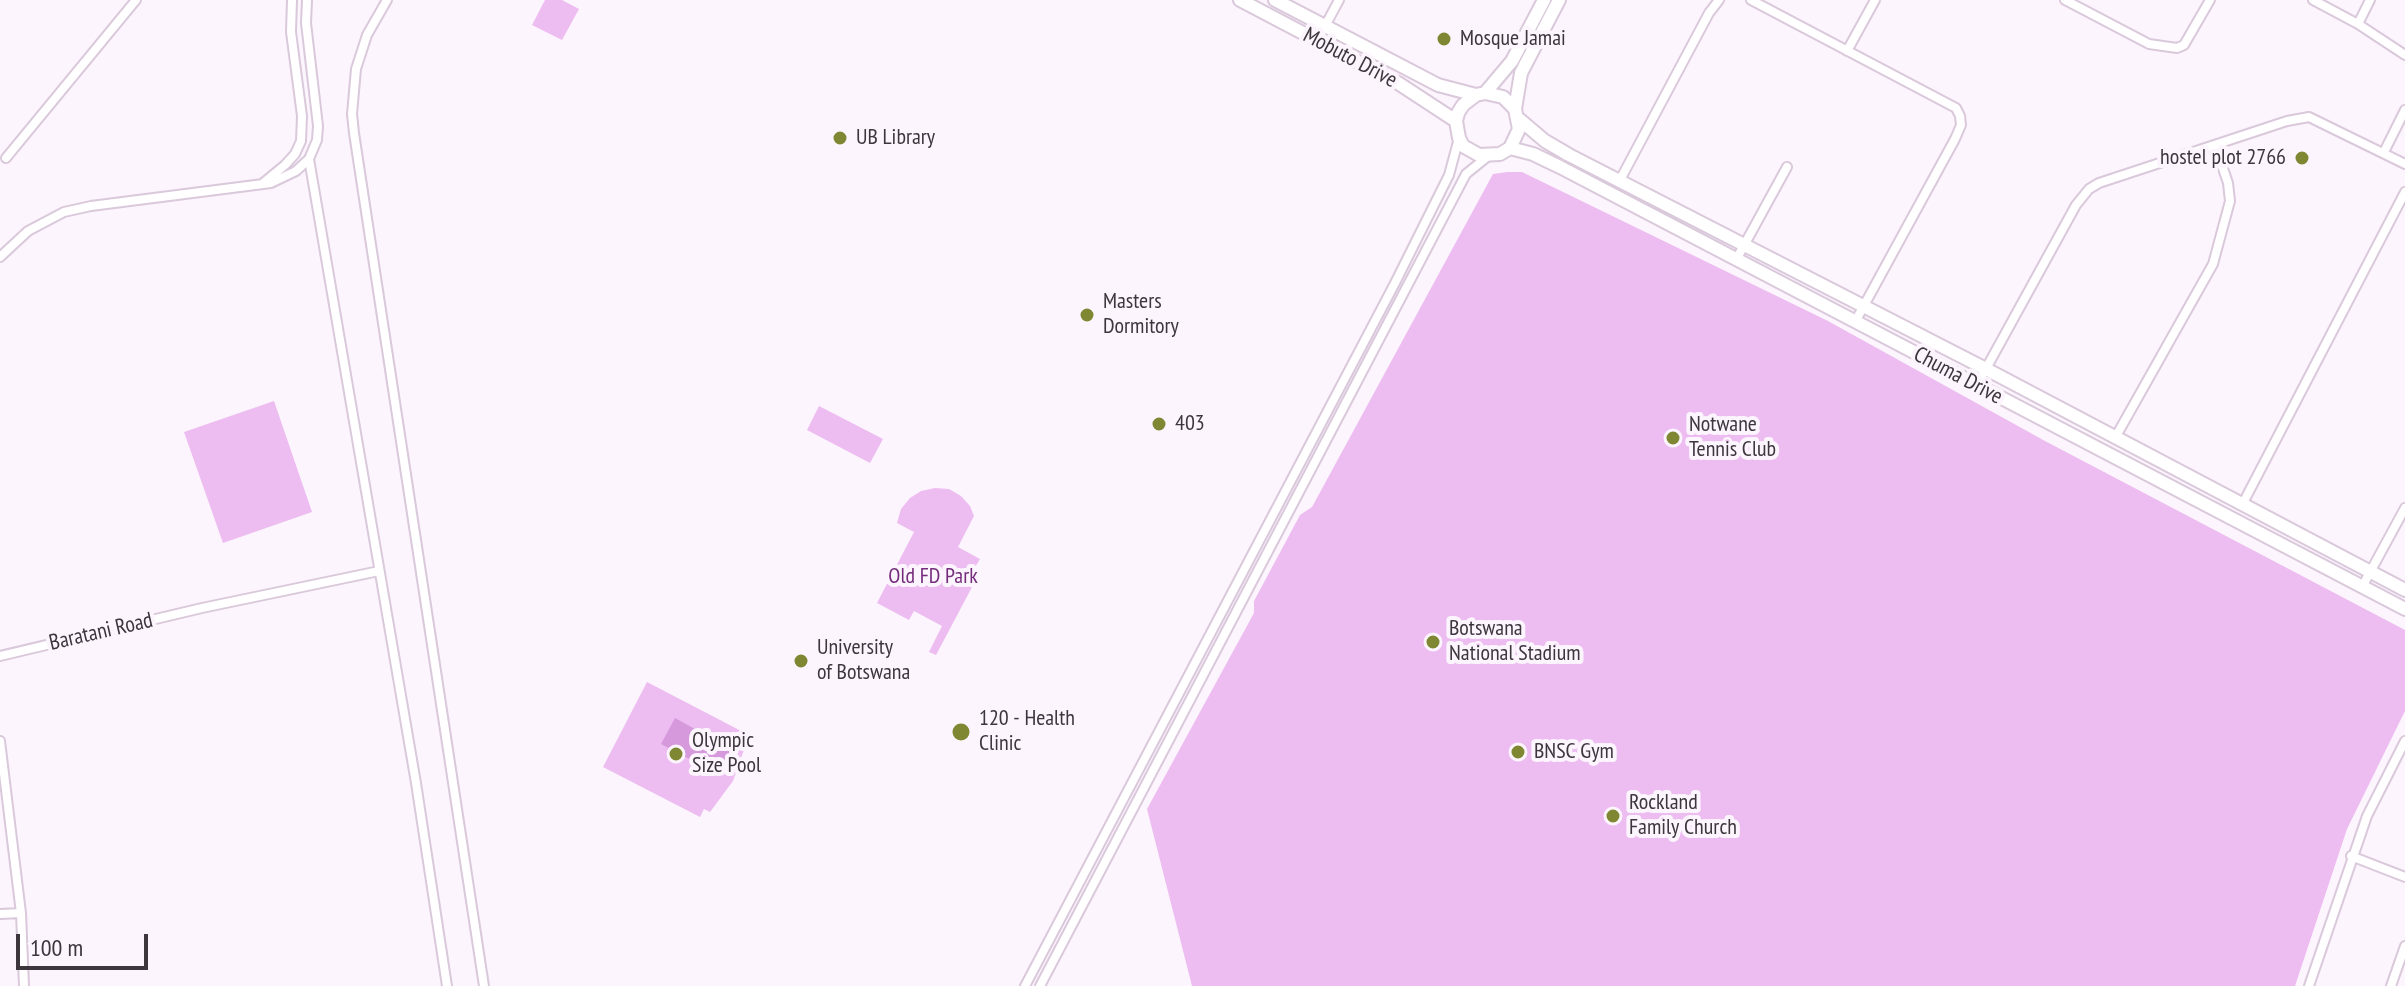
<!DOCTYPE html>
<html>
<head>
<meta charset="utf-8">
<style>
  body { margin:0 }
  #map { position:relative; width:2405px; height:986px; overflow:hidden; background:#fcf5fd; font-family:"PT Sans Narrow",sans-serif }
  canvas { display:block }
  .scale { position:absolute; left:16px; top:934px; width:132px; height:36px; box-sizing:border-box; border:4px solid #3d363d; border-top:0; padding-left:10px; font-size:24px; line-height:28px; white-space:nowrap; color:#3d363d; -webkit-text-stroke:6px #fcf5fd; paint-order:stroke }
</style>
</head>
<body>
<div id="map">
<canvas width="2405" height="986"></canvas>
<div class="scale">100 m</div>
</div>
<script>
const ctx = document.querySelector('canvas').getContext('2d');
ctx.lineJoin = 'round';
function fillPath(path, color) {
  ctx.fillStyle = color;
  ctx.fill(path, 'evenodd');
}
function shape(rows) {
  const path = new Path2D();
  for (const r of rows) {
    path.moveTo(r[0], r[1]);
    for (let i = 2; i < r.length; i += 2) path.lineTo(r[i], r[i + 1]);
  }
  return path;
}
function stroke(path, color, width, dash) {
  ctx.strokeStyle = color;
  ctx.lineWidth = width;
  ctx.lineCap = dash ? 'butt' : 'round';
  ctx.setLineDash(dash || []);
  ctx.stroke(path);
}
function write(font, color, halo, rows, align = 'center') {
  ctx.font = font + ' "PT Sans Narrow",sans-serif';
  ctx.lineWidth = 8;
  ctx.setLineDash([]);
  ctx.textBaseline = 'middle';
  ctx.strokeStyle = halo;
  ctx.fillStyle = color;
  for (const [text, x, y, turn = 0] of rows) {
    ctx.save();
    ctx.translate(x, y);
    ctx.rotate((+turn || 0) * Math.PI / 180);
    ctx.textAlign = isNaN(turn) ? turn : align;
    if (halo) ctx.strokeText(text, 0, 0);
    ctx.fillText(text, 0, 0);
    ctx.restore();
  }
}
fillPath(shape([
  [545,0,562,0,579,9,562,40,532,25],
  [1507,172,1522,172,1828,321,2045,441,2405,630,2405,711,2347,829,2295,986,1192,986,1147,809,1254,613,1254,601,1300,515,1312,507,1493,174],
  [274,401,312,512,223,543,184,432],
  [819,406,883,439,870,463,807,430],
  [935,488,949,489,961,496,970,506,974,516,958,547,980,559,974,569,980,572,936,655,929,652,942,626,914,611,909,620,877,603,914,532,897,523,901,509,910,498,921,491],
  [647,682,745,733,741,741,746,744,733,781,710,812,704,809,700,817,603,767]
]), '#edbcf1');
fillPath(shape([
  [675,718,731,749,718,774,661,744]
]), '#d699dc');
const street = shape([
  [387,0,367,35,356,69,352,114,354,133,484,986],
  [1751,0,1956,108,1960,116,1961,125,1955,139,1855,322],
  [2065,0,2149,44,2177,48,2184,45,2210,0],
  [2313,0,2358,24,2405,55],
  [2358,24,2370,0],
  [1317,41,1339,0],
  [1847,51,1875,0],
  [2384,152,2405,110],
  [6,158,136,0],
  [309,159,416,783,447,986],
  [1620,180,1709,13,1719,0],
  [262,184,285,165,295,154,301,141,302,116,291,32,292,0],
  [0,257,28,231,64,212,91,206,271,183,296,171,309,159,317,140,318,126,306,23,307,0],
  [1736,260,1787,167],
  [1977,385,2076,205,2089,189,2099,183,2287,121,2309,117,2405,164],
  [2115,438,2213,264,2230,201,2228,183,2215,145],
  [2242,505,2405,192],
  [2362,587,2405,508],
  [0,656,202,608,379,571],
  [0,741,21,913,24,986],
  [2351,856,2405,877],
  [0,914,21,913],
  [1025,986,1395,283,1449,175,1459,138],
  [1040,986,1466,174,1487,157],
  [2309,986,2367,816,2405,741],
  [2391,986,2405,946]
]);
const secondary = shape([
  [1240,0,1398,83,1456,121],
  [1275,0,1438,85,1476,95,1485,93,1503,97,1515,109,1519,129,1510,148,1500,154,1479,155,1463,146,1459,138,1456,121,1458,113,1463,105,1476,95],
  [1485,93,1512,61,1544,0],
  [1515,109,1521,73,1559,0],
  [1519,119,1545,141,1569,155,1986,369,2405,590],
  [1510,148,1533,154,1560,167,2405,609]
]);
stroke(street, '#dac8db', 12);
stroke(secondary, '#dac8db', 16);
stroke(street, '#fff', 8);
stroke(secondary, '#fff', 12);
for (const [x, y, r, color] of [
  [1444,39,8,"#808733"],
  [840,138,8,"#808733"],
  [2302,158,8,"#808733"],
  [1087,315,8,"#808733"],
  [1159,424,8,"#808733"],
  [1673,438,8,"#808733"],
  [1433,642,8,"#808733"],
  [801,661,8,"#808733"],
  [961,732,10,"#808733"],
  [1518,752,8,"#808733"],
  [676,754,8,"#808733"],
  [1613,816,8,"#808733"]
]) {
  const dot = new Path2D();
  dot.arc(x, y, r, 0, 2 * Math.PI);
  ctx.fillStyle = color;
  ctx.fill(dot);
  stroke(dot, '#fcf5fd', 3);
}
write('22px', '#3d363d', '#fcf5fd', [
  ["Mosque Jamai",1460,39],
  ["UB Library",856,138],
  ["hostel plot 2766",2286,158,"right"],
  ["Masters",1103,302],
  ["Dormitory",1103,327],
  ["403",1175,424],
  ["Notwane",1689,425],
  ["Tennis Club",1689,450],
  ["Botswana",1449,629],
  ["National Stadium",1449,654],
  ["University",817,648],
  ["of Botswana",817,673],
  ["120 - Health",979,719],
  ["Clinic",979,744],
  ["Olympic",692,741],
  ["Size Pool",692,766],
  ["BNSC Gym",1534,752],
  ["Rockland",1629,803],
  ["Family Church",1629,828]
], 'left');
write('22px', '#3d363d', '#fcf5fd', [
  ["Mobuto Drive",1350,58,28],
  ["Chuma Drive",1958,376,28],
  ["Baratani Road",101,632,-13]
]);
write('22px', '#752c7c', '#fcf5fd', [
  ["Old FD Park",933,577]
]);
</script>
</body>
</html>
